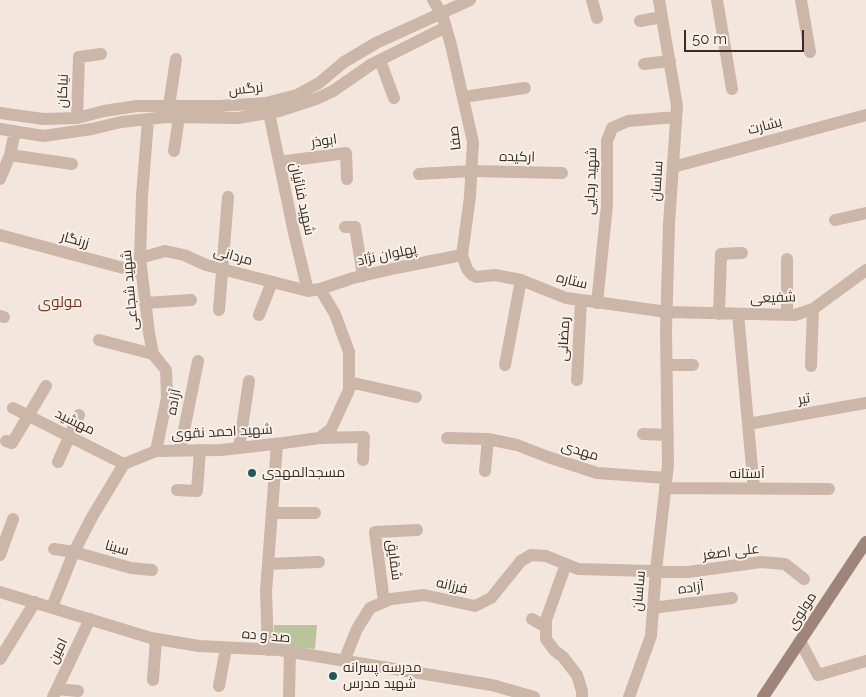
<!DOCTYPE html>
<html>
<head>
<meta charset="utf-8">
<style>
  body { margin:0 }
  #map { position:relative; width:866px; height:697px; overflow:hidden; background:#f3e7dd; font-family:Raleway,sans-serif }
  canvas { display:block }
  .scale { position:absolute; left:684px; top:30px; width:120px; height:22px; box-sizing:border-box; border:2px solid #382c28; border-top:0; padding-left:6px; font-size:15px; line-height:18px; white-space:nowrap; color:#382c28; -webkit-text-stroke:4px #faf1e9; paint-order:stroke }
</style>
</head>
<body>
<div id="map">
<canvas width="866" height="697"></canvas>
<div class="scale">50 m</div>
</div>
<script>
const ctx = document.querySelector('canvas').getContext('2d');
ctx.lineJoin = 'round';
function fillPath(path, color) {
  ctx.fillStyle = color;
  ctx.fill(path, 'evenodd');
}
function shape(rows) {
  const path = new Path2D();
  for (const r of rows) {
    path.moveTo(r[0], r[1]);
    for (let i = 2; i < r.length; i += 2) path.lineTo(r[i], r[i + 1]);
  }
  return path;
}
function stroke(path, color, width, dash) {
  ctx.strokeStyle = color;
  ctx.lineWidth = width;
  ctx.lineCap = dash ? 'butt' : 'round';
  ctx.setLineDash(dash || []);
  ctx.stroke(path);
}
function write(font, color, halo, rows, align = 'center') {
  ctx.font = font + ' Raleway,Cairo,sans-serif';
  ctx.lineWidth = 4;
  ctx.setLineDash([]);
  ctx.textBaseline = 'middle';
  ctx.strokeStyle = halo;
  ctx.fillStyle = color;
  for (const [text, x, y, turn = 0] of rows) {
    ctx.save();
    ctx.translate(x, y);
    ctx.rotate((+turn || 0) * Math.PI / 180);
    ctx.textAlign = isNaN(turn) ? turn : align;
    if (halo) ctx.strokeText(text, 0, 0);
    ctx.fillText(text, 0, 0);
    ctx.restore();
  }
}
fillPath(shape([
  [274,625,317,625,315,649,273,645]
]), '#b9c39c');
stroke(shape([
  [433,0,442,14,451,45,473,142,470,197,462,255,467,269,472,275,476,277,495,275,521,280,566,298,610,304,667,312,795,315,813,309,866,270],
  [592,0,597,18],
  [717,0,732,89],
  [801,0,810,52],
  [640,21,662,17],
  [380,60,394,98],
  [644,64,670,61],
  [463,97,525,88],
  [169,106,176,59],
  [0,113,43,119,77,118,104,111,137,106,219,106,266,103,297,95,319,83,344,62,376,43,470,0],
  [269,113,294,233,308,291],
  [77,118,79,57,101,54],
  [148,120,142,196,140,258,149,333,153,354,166,370,167,398,156,451],
  [0,129,43,136,92,129,121,122,167,117,238,118,279,111,316,99,333,91,372,64,446,27],
  [174,151,179,117],
  [10,155,72,164],
  [279,162,346,153,347,179],
  [673,167,866,115],
  [419,174,471,171,562,173],
  [0,179,10,155,15,131],
  [835,220,866,213],
  [345,227,355,227,363,276],
  [0,235,142,273],
  [140,258,165,251,184,255,206,265,308,291,320,289,353,278,396,268,462,255],
  [787,259,787,315],
  [145,303,191,300],
  [597,303,607,205,607,141,612,128,628,121,676,117],
  [219,310,228,197],
  [719,314,721,254,742,253],
  [738,314,754,489],
  [259,315,272,282],
  [0,316,4,317],
  [99,340,153,354],
  [505,365,521,280],
  [667,365,693,365],
  [811,366,813,309],
  [577,380,581,300],
  [349,382,416,397],
  [13,408,124,464],
  [748,424,866,403],
  [643,434,668,435],
  [319,438,364,437,363,460],
  [447,438,488,439,517,445,548,457,597,473,666,478],
  [6,441,12,443,46,386],
  [239,448,249,381],
  [180,450,198,361],
  [58,462,79,415],
  [485,471,488,439],
  [665,488,829,489],
  [177,490,197,491,200,450],
  [272,513,315,513],
  [54,549,74,552,131,568,152,570],
  [0,555,13,519],
  [268,564,319,562],
  [566,564,546,620,546,639,554,650,563,657,577,675,582,691,582,697],
  [0,592,151,638,199,646,279,650,492,685,534,697],
  [384,602,375,532,417,530],
  [52,607,74,552,92,517,124,464,156,451,221,450,283,443,319,438,331,429,349,390,349,352,335,314,320,289],
  [652,608,732,598],
  [532,619,546,627],
  [800,641,818,675,866,661],
  [268,650,266,591,277,444],
  [0,659,35,602],
  [344,661,357,629,370,608,391,599,424,595,475,606,491,598,521,561,531,555,546,556,578,569,688,572,761,562,785,564,804,579],
  [153,680,156,639],
  [219,686,226,648],
  [57,689,78,691],
  [53,697,90,619],
  [289,697,290,652],
  [629,697,651,636,656,570,668,465,666,332,669,224,677,106,659,0]
]), '#ccb6a8', 12);
stroke(shape([
  [763,697,866,542]
]), '#9f8479', 12);
for (const [x, y, r, color] of [
  [252,473,5,"#1d5b5b"],
  [333,676,5,"#1d5b5b"]
]) {
  const dot = new Path2D();
  dot.arc(x, y, r, 0, 2 * Math.PI);
  ctx.fillStyle = color;
  ctx.fill(dot);
  stroke(dot, '#faf1e9', 2);
}
write('14px', '#382c28', '#faf1e9', [
  ["نرگس",246,89,-6],
  ["نیاکان",63,91,-88],
  ["بشارت",765,126,-15],
  ["صفا",455,138,-97],
  ["ابوذر",324,141,-8],
  ["ارکیده",517,157,1],
  ["شهید رجایی",591,181,-88],
  ["ساسان",657,181,-86],
  ["شهید فنائیان",302,199,78],
  ["زرنگار",75,240,15],
  ["پهلوان نژاد",387,255,-12],
  ["مردانی",233,256,15],
  ["ستاره",572,281,14],
  ["شهید شجاعی",130,290,-95],
  ["شفیعی",773,298,-2],
  ["رمضانی",564,339,-87],
  ["تیر",804,399,-10],
  ["آزاده",174,402,-78],
  ["مهشید",75,422,26],
  ["شهید احمد نقوی",222,432,-3],
  ["مهدی",580,451,17],
  ["آستانه",747,474],
  ["سینا",117,548,15],
  ["علی اصغر",731,552,-7],
  ["شقایق",394,560,83],
  ["فرزانه",452,586,13],
  ["آزاده",691,588,-7],
  ["ساسان",639,591,-85],
  ["مولوی",802,611,-57],
  ["صد و ده",266,636,5],
  ["امین",58,651,-64]
]);
write('14px', '#382c28', '#faf1e9', [
  ["مسجدالمهدی",262,473],
  ["مدرسه پسرانه",343,668],
  ["شهید مدرس",343,684]
], 'left');
write('15px', '#8a311f', '#faf1e9', [
  ["مولوی",60,302]
]);
</script>
</body>
</html>
